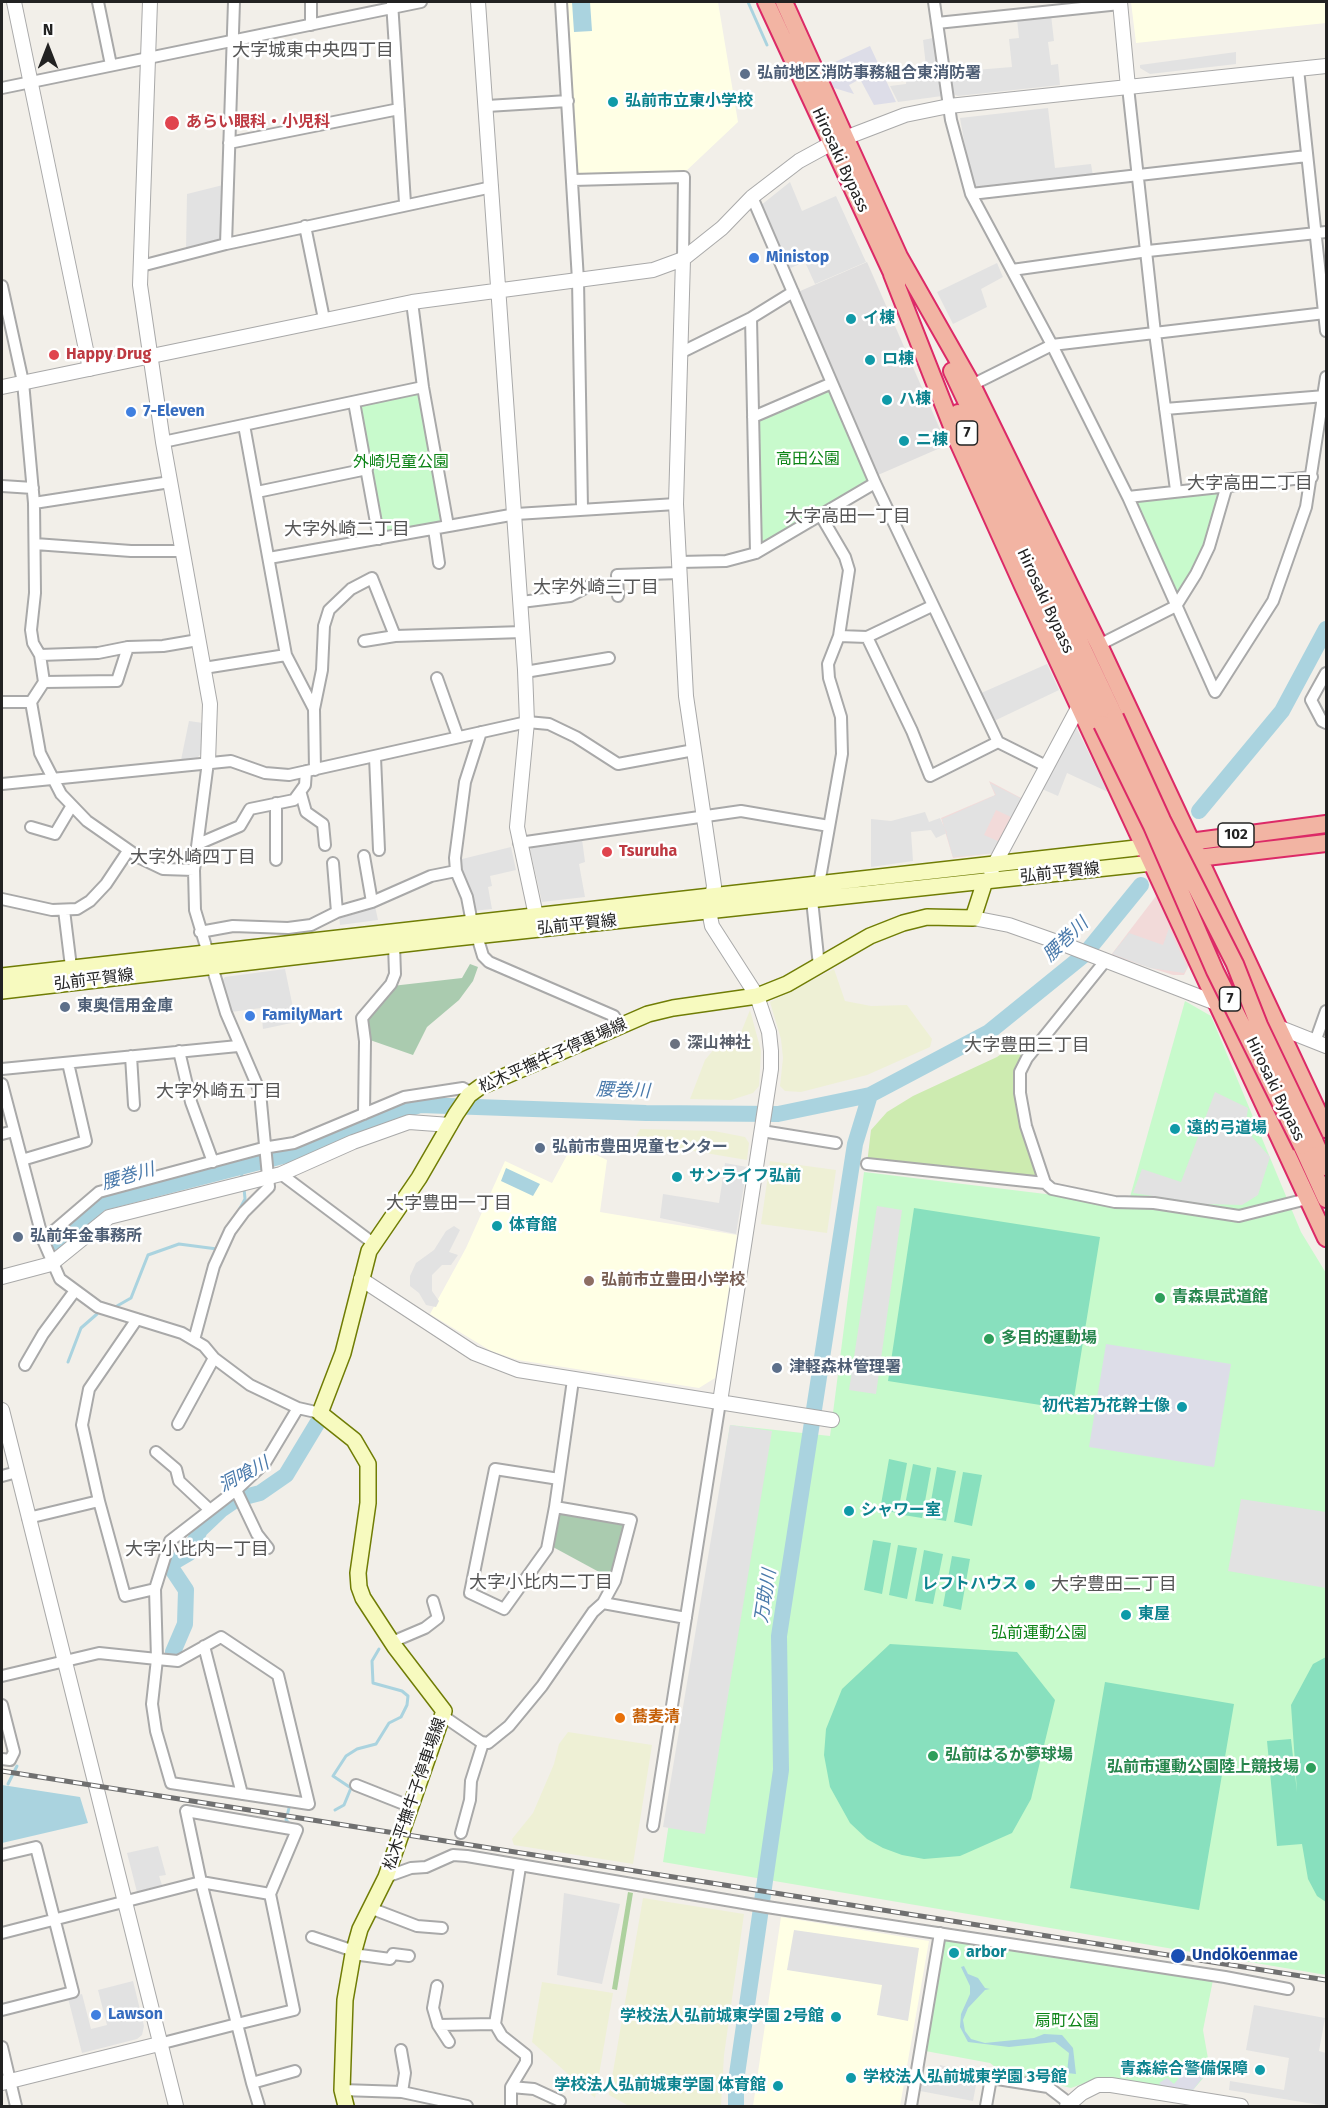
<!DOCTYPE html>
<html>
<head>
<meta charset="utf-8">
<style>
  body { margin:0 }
  #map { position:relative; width:1328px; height:2108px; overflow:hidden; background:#f2efe9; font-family:"Fira Sans",sans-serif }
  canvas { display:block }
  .frame { position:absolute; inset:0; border:3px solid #222; pointer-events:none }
  .north { position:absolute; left:18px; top:18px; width:60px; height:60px; -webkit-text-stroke:4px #fff; paint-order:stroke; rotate:0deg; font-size:16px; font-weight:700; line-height:24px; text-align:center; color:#222 }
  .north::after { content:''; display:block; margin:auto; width:21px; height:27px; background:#222; clip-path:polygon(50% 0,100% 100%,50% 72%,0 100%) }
</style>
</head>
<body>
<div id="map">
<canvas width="1328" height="2108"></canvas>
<div class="frame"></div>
<div class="north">N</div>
</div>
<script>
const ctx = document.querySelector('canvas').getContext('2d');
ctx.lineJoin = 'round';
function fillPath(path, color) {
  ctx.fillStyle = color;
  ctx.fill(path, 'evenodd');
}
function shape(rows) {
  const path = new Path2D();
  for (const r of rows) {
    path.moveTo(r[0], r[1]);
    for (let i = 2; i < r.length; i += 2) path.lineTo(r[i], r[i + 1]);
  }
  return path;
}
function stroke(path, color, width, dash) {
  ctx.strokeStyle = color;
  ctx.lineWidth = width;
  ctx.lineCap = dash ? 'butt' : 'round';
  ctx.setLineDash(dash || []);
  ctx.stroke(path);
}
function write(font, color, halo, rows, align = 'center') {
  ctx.font = font + ' "Fira Sans","Noto Sans JP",sans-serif';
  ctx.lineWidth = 5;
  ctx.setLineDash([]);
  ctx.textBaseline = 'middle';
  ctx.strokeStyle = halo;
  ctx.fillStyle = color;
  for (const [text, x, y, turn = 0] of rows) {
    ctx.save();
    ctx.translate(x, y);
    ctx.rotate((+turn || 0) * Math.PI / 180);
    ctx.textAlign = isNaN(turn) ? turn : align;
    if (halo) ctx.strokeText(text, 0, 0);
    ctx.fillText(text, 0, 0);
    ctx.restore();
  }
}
fillPath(shape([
  [867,262,947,445,878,475,798,292]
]), '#e0dfdf');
fillPath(shape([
  [989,781,1023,799,995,853,953,858,941,818,995,795],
  [1156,896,1189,965,1184,975,1173,975,1111,955]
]), '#f2dad9');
fillPath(shape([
  [568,2,718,2,738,122,684,173,577,176],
  [1131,2,1326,2,1326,23,1136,43],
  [573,1144,607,1160,600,1212,737,1235,715,1378,699,1388,518,1360,491,1351,430,1314,466,1248,505,1161,552,1183],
  [781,1917,929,1941,900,2106,753,2106]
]), '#ffffe5');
fillPath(shape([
  [834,969,845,1001,871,1006,907,1005,932,1039,930,1047,867,1075,801,1092,785,1091,780,1086,783,1058,781,1039,770,1002],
  [750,1010,761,1051,759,1086,753,1093,731,1100,690,1099,705,1060,715,1048,724,1041,738,1040],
  [640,1129,714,1131,745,1137,749,1143,747,1160,634,1141],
  [770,1161,836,1170,827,1233,761,1224],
  [568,1732,652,1745,633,1864,514,1845,512,1839,533,1813,554,1764,559,1744],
  [643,1898,744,1914,724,2055,721,2106,629,2106,609,2095],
  [542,1982,613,1993,595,2098,532,2042]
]), '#eef0d5');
fillPath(shape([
  [1026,1036,1033,1040,1033,1051,1027,1058,1020,1093,1045,1183,867,1164,871,1130,887,1112,913,1096,997,1057]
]), '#cdebb0');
fillPath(shape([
  [628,1892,633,1893,617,1990,612,1989]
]), '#add19e');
fillPath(shape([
  [470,964,478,967,473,981,459,1000,427,1027,413,1055,370,1040,364,1030,370,1011,392,986,462,978],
  [558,1510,628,1522,612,1579,553,1547]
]), '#aacbaf');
fillPath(shape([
  [830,389,870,481,759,547,759,419],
  [419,393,443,523,383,533,360,404],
  [1220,489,1223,492,1208,538,1190,576,1180,592,1176,594,1132,499],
  [1185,1001,1211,1016,1301,1232,1326,1273,1326,1975,663,1862,730,1425,830,1436,864,1172,1128,1204],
  [944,1938,1213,1980,1203,2030,1210,2070,1193,2090,1165,2089,1098,2078,1071,2088,999,2070,990,2063,920,2050]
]), '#c8facc');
fillPath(shape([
  [914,1208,1100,1237,1072,1410,888,1381],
  [889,1459,907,1463,898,1513,880,1510],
  [913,1464,931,1468,922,1518,903,1515],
  [937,1467,956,1471,946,1521,928,1518],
  [963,1472,982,1475,972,1526,954,1522],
  [873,1540,891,1543,882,1594,864,1590],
  [898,1545,917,1548,907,1599,889,1595],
  [924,1550,943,1554,933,1604,915,1601],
  [952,1556,970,1559,961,1610,943,1606],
  [890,1644,1017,1652,1055,1700,1031,1799,1012,1833,960,1856,924,1859,902,1855,883,1848,867,1839,850,1823,830,1787,824,1755,826,1729,842,1689],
  [1326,1657,1326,1902,1317,1896,1308,1879,1302,1844,1277,1846,1267,1741,1291,1739,1297,1792,1291,1705,1313,1664],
  [1105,1682,1234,1704,1199,1910,1070,1888]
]), '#88e0be');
fillPath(shape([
  [1051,15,1054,41,1048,42,1051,65,1058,64,1060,85,958,96,953,94,951,72,1012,67,1009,39,1019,38,1017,19],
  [933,38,942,96,898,102,890,86,906,84,907,72,926,66,923,40],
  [1236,52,1236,64,1150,74,1140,68,1140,65],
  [1048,108,1055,168,1091,164,1093,176,977,189,972,186,960,118],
  [790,182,802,211,836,196,866,262,815,284,805,262,788,269,760,206],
  [223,185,221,239,219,243,186,249,187,194],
  [997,263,1003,277,981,289,987,307,953,324,937,292],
  [1047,664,1059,690,992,722,979,694],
  [189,721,203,723,202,753,197,758,181,760],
  [1076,727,1108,792,1067,773,1058,796,1042,789],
  [990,783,1022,799,1013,818,996,810,984,835,1000,842,995,853,953,857,942,819,996,795],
  [925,812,929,822,940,818,947,833,936,838,931,830,911,832,913,861,871,867,871,819,891,821],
  [582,839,585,862,579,864,585,897,542,902,530,850,533,846],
  [511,847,516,870,490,876,492,886,488,887,492,909,473,911,460,871,458,860],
  [375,906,378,920,340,925,339,915],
  [1169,928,1187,967,1184,973,1150,968,1112,954,1129,933,1163,945],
  [285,969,296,1022,263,1029,261,1008,231,1012,221,982,225,977],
  [1215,1092,1248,1108,1245,1129,1270,1157,1258,1195,1242,1205,1205,1204,1133,1193,1142,1169,1181,1182],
  [725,1163,747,1167,736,1234,660,1218,663,1194,719,1203],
  [877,1206,902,1210,876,1394,849,1390],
  [454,1226,460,1230,449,1252,458,1255,451,1265,442,1265,432,1275,432,1291,439,1301,436,1307,426,1305,419,1293,410,1286,410,1276,416,1263,434,1250,446,1231],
  [730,1425,772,1431,705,1834,663,1827],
  [1241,1499,1326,1512,1326,1588,1228,1571],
  [158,1846,166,1875,159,1876,162,1885,137,1892,127,1853],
  [564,1893,620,1904,602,1984,557,1975],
  [794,1930,919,1948,908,2021,877,2015,882,1985,787,1970],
  [133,1981,144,2026,142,2035,137,2039,82,2053,68,1998,82,1994,91,2029,107,2025,98,1990],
  [1254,2005,1325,2018,1319,2051,1326,2053,1326,2106,1229,2090,1230,2081,1284,2090,1289,2058,1246,2050],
  [940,2065,956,2069,954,2081,976,2085,973,2101,920,2091,922,2080,936,2083]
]), '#e2e2e2');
fillPath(shape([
  [870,46,896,102,874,105,860,79,849,85,854,94,834,88,824,67],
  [1106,1344,1231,1364,1214,1467,1089,1447],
  [1189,2059,1203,2060,1203,2077,1193,2090,1164,2087,1159,2083,1167,2078,1174,2084,1179,2078,1173,2072]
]), '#dddde8');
fillPath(shape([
  [572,2,590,2,592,31,574,32],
  [506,1168,540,1184,533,1196,501,1181],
  [2,1785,80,1797,88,1823,2,1843],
  [964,1966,968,1974,978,1978,985,1988,990,1989,985,1990,968,2008,963,2020,965,2031,971,2039,985,2043,1034,2038,1044,2034,1062,2035,1073,2048,1076,2074,1067,2073,1069,2053,1055,2042,1009,2047,968,2042,960,2027,961,2014,970,1994,970,1986,961,1967]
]), '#aad3df');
stroke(shape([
  [748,2,767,45],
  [241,1167,242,1178],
  [238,1212,245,1199,244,1188],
  [117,1306,131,1298,148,1255,179,1244,217,1249,218,1246],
  [68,1362,81,1328,97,1314],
  [8,1784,17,1766],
  [289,1808,286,1820,289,1823],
  [335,1810,344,1805,351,1788,333,1776,346,1756,357,1749,376,1744,389,1723,401,1717,407,1705,408,1696,402,1691,373,1683,372,1661,379,1649]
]), '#aad3df', 3);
stroke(shape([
  [1199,811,1282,711,1326,629],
  [56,1242,101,1203,302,1151,375,1119,420,1105,646,1113,778,1114,870,1095,989,1032,1084,955,1141,885],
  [173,1652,185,1624,186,1590,170,1566,172,1563,189,1553,200,1530,221,1510,237,1499,260,1493,286,1475,318,1422],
  [736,2106,736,2081,781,1770,779,1636,855,1144,870,1095]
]), '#aad3df', 16);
const minor = shape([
  [98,2,111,65],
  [311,2,311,25],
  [392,2,405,203],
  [561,2,578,280,582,508],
  [934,2,951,120,971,194,1052,345,1128,497,1215,692,1273,601,1306,507,1326,377],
  [937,23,1120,4],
  [1298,69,1326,331],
  [1128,87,1155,333,1176,490],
  [2,88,421,2],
  [487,106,568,101],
  [229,143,399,109],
  [573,180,684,177,683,259],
  [971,194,1307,156],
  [752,197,875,483,998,742,1046,766],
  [305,226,324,319],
  [226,244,234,2],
  [141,266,226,244,492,187],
  [1012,270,1148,251,1326,232],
  [2,286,23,382,34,503,35,593,31,630,33,643,40,655,44,682,31,702,40,753,61,794,87,821,140,858,163,869,194,870],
  [412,302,423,387,448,526],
  [751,318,756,553],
  [680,353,751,318,793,292],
  [972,385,1052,345,1325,313],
  [354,402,379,539],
  [1165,409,1325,396],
  [753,417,832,383],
  [244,425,286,655,314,709],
  [163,442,423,387],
  [2,486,33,488],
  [257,492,367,469],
  [1128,497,1312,477],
  [34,503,170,482],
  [434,529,439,563],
  [35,544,131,551,182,551],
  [269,558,516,514,676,504],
  [679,562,726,561,756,553,875,483],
  [618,596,617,575,680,573],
  [521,602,570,596,593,584],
  [839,636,867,637,932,606],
  [867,637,912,731,930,776,998,742],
  [364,641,395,636],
  [1099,645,1176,606,1196,574,1209,547,1227,485],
  [40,655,98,653,128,647],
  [204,668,286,655],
  [525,672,609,658],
  [1326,673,1311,700,1322,721,1326,723],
  [437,678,458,737],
  [44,682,117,681,128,647,163,646,198,640],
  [2,702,31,702],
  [375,757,379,850],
  [315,770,314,709,322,670,324,626,329,610,351,589,372,578,395,636,523,632],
  [2,784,231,761,265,773,289,775,527,722,549,724,576,737,618,764,694,750],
  [301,794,306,812,323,824,325,845],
  [276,803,276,860],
  [31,827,55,834,71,807],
  [519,843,741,811,829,826],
  [198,844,240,826,250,809,294,800,305,785,306,771],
  [364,856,372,902],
  [333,863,337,912],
  [2,899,52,910,77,909,90,901,106,884,128,851],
  [64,910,72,975],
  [472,923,467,897,456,871,455,858,465,782,481,732],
  [200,932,233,926,288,928,311,925,337,912,372,902,431,876,456,871],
  [477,936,483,956,489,962,614,1016,620,1026],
  [819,966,812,900,819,884,842,754,841,717,829,678,828,664,839,636,849,570,845,557,821,516],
  [1315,1042,1326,1011],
  [179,1051,191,1102,213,1162],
  [131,1056,134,1105],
  [2,1069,238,1046],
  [2,1084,43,1240,60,1279,98,1307,182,1333,204,1346,214,1358,250,1385,298,1408,320,1413],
  [364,1114,365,1041,362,1018,391,984,395,974,394,945],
  [762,1131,836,1143],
  [2,1134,14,1131],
  [22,1160,86,1141,68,1063],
  [867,1164,1045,1183,1052,1189,1115,1202,1154,1203,1239,1216,1307,1199],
  [281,1174,373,1243],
  [1045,1183,1026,1126,1020,1093,1020,1072,1027,1058,1106,960],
  [43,1240,99,1192,263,1148,294,1143,404,1097,463,1088,472,1093],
  [137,1319,89,1389,82,1425,99,1501,125,1596,155,1589],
  [194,1340,214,1266,230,1231,244,1212,269,1187,260,1092,226,1013,195,910,194,870,208,762],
  [25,1365,43,1334,74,1292],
  [178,1424,214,1358],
  [156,1452,176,1469,179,1481,210,1510],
  [2,1476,17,1472],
  [236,1490,257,1534,268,1548],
  [555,1507,547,1549,504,1609,470,1593,495,1469,559,1479],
  [28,1518,99,1501],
  [603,1603,686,1618],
  [392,1642,425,1628,438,1618,433,1601],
  [204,1646,242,1794],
  [2,1676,99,1653,157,1659,178,1661,221,1637,278,1675,309,1804,171,1783,156,1731,152,1704,157,1659,155,1589,170,1541,236,1490,265,1463,298,1408],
  [2,1705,14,1752,10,1760,2,1759],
  [443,1716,481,1742,488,1743,509,1726,542,1686,593,1612,603,1603,615,1581,631,1520,555,1507,573,1380],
  [356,1785,409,1806],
  [653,1826,720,1402],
  [461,1833,470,1800,471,1781,483,1743],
  [2,1855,36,1847,73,1992,2,2010],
  [386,1877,411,1868,426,1867,453,1855,467,1856,767,1907,1225,1977,1288,1989],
  [370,1908,417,1926,442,1928],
  [2,1933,201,1882,270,1894],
  [312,1937,354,1951],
  [353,1954,390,1959,393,1954,409,1956],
  [437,1986,433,2008,438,2025,449,2042],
  [438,2025,495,2024],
  [159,2044,237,2024,294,2010,270,1894,297,1830,186,1811,201,1882,237,2024,252,2083,259,2106],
  [2,2047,16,2106],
  [401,2050,405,2073,402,2092],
  [252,2083,295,2071],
  [511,2087,534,2089,560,2101],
  [342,2090,402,2092,467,2106],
  [511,2106,511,2087,526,2062,526,2055,502,2036,495,2024,520,1867],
  [911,2106,940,1933],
  [986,2106,991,2078,1048,2087,1069,2103]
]);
const tertiary = shape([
  [14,2,90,369],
  [150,2,140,285,163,442,210,704,208,762],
  [478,2,525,670,527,722,517,827,538,925],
  [1120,2,1128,87],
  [683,259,676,504,686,696,714,886,709,911,712,926,757,996,769,1032,771,1051,771,1069,720,1402],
  [2,387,412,302,653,270,683,259,722,228,752,197,799,161,832,143,905,115,949,106,1326,66],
  [991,871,1078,708],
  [973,918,1009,925,1063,944,1221,1005],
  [1273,1025,1326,1046],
  [2,1277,51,1264,109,1217,281,1174,353,1142,409,1122,450,1125],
  [361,1279,474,1353,518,1370,832,1420],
  [2,1410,176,2106],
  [2,2083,159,2044],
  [1067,2106,1082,2093,1098,2085,1111,2085,1241,2106]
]);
const secondary = shape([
  [2,976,1145,847],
  [2,991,447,939,1152,863],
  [346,2106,342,2090,345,2000,353,1954,360,1929,386,1877,444,1711,395,1647,363,1598,359,1587,358,1573,368,1503,368,1464,354,1440,320,1413,343,1353,369,1251,419,1178,456,1114,469,1095,480,1087,648,1014,673,1008,757,996,787,984,870,936,903,923,927,917,973,918,985,881]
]);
const trunk = shape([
  [766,2,897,284],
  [784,2,902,263],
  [897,253,972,385,1099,645,1326,1129],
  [892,274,959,444,1023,586,1326,1238],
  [952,371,1115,717],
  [958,413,1102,724],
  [1182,843,1326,824],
  [1189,859,1326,843],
  [1314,1140,1326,1167],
  [1302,1146,1326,1199]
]);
stroke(minor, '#a9a9a9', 14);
stroke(tertiary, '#a9a9a9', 16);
stroke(secondary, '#707d05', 18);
stroke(trunk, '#dc2a67', 20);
stroke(minor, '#fff', 10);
stroke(tertiary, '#fff', 14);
stroke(secondary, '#f7fabf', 15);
stroke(trunk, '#f2b4a3', 16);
const rail = shape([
  [2,1771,1326,1980]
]);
stroke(rail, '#707070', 5);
stroke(rail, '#fff', 3, [9]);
const trunkBridge = shape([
  [1115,717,1162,820,1235,964,1259,1025,1314,1140],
  [1102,724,1152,826,1215,971,1302,1146]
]);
stroke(trunkBridge, '#dc2a67', 20, []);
stroke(trunkBridge, '#f2b4a3', 16);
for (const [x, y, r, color] of [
  [745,74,6,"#5c6f8a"],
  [613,102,6,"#0f9aa8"],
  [172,123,8,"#e0444e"],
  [754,258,6,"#3f7fe0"],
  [851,319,6,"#0f9aa8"],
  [54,355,6,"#e0444e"],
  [870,360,6,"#0f9aa8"],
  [887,400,6,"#0f9aa8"],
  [131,412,6,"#3f7fe0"],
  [904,441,6,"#0f9aa8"],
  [607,852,6,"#e0444e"],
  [65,1007,6,"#5c6f8a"],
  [250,1016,6,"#3f7fe0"],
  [675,1044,6,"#6b7280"],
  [1175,1129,6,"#0f9aa8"],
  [540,1148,6,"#5c6f8a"],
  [677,1177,6,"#0f9aa8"],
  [497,1226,6,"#0f9aa8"],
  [18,1237,6,"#5c6f8a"],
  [589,1281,6,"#8d6e63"],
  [1160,1298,6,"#2e9e5b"],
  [989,1339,6,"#2e9e5b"],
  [777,1368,6,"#5c6f8a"],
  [1182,1407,6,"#0f9aa8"],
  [849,1511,6,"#0f9aa8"],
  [1030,1585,6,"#0f9aa8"],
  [1126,1615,6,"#0f9aa8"],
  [620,1718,6,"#e8710a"],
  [933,1756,6,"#2e9e5b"],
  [1311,1768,6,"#2e9e5b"],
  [954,1953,6,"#0f9aa8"],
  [1178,1956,8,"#1a4fb4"],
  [96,2015,6,"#3f7fe0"],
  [836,2017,6,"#0f9aa8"],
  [1260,2070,6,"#0f9aa8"],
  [851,2078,6,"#0f9aa8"],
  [778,2086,6,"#0f9aa8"]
]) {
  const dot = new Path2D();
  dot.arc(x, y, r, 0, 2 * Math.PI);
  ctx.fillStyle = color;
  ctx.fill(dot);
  stroke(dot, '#fff', 2);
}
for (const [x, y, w] of [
  [967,433,21],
  [1236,835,36],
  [1230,999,21]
]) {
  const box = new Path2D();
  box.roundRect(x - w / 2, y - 12, w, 24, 4.5);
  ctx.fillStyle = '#fff';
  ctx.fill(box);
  stroke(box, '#222', 1.5);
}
write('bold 15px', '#222', null, [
  ["7",967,433],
  ["102",1236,835],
  ["7",1230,999]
]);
write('bold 16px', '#4e5e75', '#fff', [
  ["弘前地区消防事務組合東消防署",757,74],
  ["東奥信用金庫",77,1007],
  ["弘前市豊田児童センター",552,1148],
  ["弘前年金事務所",30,1237],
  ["津軽森林管理署",789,1368]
], 'left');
write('bold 16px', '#0d838f', '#fff', [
  ["弘前市立東小学校",625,102],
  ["イ棟",863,319],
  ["ロ棟",882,360],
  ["ハ棟",899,400],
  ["ニ棟",916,441],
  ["遠的弓道場",1187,1129],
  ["サンライフ弘前",689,1177],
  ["体育館",509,1226],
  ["初代若乃花幹士像",1170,1407,"right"],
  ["シャワー室",861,1511],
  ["レフトハウス",1018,1585,"right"],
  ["東屋",1138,1615],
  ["arbor",966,1953],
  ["学校法人弘前城東学園 2号館",824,2017,"right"],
  ["青森綜合警備保障",1248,2070,"right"],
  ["学校法人弘前城東学園 3号館",863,2078],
  ["学校法人弘前城東学園 体育館",766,2086,"right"]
], 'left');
write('bold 16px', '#be3a42', '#fff', [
  ["あらい眼科・小児科",186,123],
  ["Happy Drug",66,355],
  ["Tsuruha",619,852]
], 'left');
write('16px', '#222', '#fff', [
  ["Hirosaki Bypass",840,160,65],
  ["Hirosaki Bypass",1045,601,65],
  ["弘前平賀線",1060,873,-6],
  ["弘前平賀線",577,925,-6],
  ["弘前平賀線",94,980,-7],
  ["松木平撫牛子停車場線",553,1056,-24],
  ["Hirosaki Bypass",1275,1089,64],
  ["松木平撫牛子停車場線",415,1794,-71]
]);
write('bold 16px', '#366cbe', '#fff', [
  ["Ministop",766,258],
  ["7-Eleven",143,412],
  ["FamilyMart",262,1016],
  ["Lawson",108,2015]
], 'left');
write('16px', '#0c8416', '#fff', [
  ["高田公園",808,460],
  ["外崎児童公園",401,463],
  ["弘前運動公園",1039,1634],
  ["扇町公園",1067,2022]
]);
write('bold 16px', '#5b616d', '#fff', [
  ["深山神社",687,1044]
], 'left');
write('bold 16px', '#785e54', '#fff', [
  ["弘前市立豊田小学校",601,1281]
], 'left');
write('bold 16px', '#27864d', '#fff', [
  ["青森県武道館",1172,1298],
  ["多目的運動場",1001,1339],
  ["弘前はるか夢球場",945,1756],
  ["弘前市運動公園陸上競技場",1299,1768,"right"]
], 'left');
write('bold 16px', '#c56008', '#fff', [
  ["蕎麦清",632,1718]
], 'left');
write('bold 16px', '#164399', '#fff', [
  ["Undōkōenmae",1192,1956]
], 'left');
write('18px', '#555', '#fff', [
  ["大字城東中央四丁目",313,51],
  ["大字高田二丁目",1250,484],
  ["大字高田一丁目",848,517],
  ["大字外崎二丁目",347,530],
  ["大字外崎三丁目",596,588],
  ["大字外崎四丁目",193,858],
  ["大字豊田三丁目",1027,1046],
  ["大字外崎五丁目",219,1092],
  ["大字豊田一丁目",449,1204],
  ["大字小比内一丁目",197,1550],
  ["大字小比内二丁目",541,1583],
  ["大字豊田二丁目",1114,1585]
]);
write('italic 18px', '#4a7aab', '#fff', [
  ["腰巻川",1066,940,-44],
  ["腰巻川",623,1091,2],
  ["腰巻川",128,1177,-16],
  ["洞喰川",244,1475,-28],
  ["万助川",766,1596,-81]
]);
</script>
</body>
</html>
